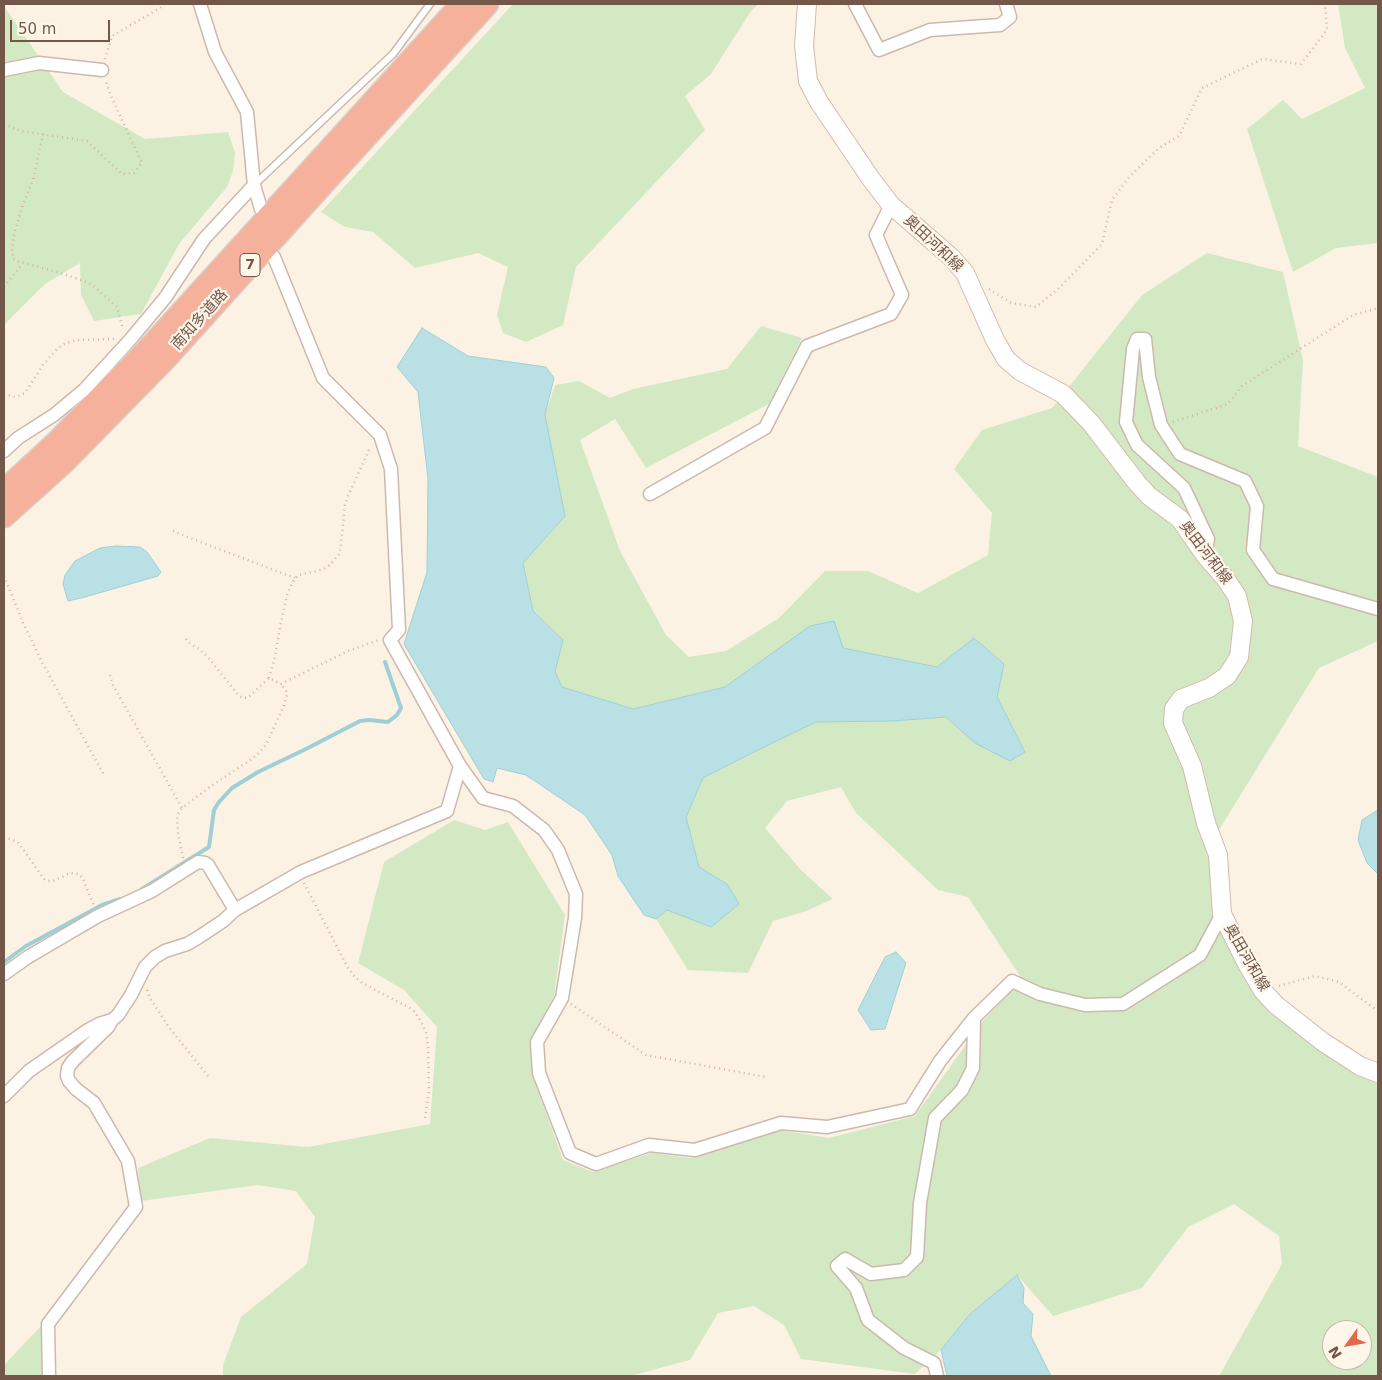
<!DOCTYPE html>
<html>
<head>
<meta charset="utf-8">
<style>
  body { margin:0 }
  #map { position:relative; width:1382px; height:1380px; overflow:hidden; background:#fcf2e4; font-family:"DejaVu Sans",sans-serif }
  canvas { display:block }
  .frame { position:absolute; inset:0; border:5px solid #73584a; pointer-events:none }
  .north { position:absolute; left:1322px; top:1320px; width:50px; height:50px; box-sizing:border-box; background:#fff6ea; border:1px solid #c7b7aa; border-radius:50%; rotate:238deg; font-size:14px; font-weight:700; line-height:20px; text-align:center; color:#73584a }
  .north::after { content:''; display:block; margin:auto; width:18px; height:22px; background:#e3694b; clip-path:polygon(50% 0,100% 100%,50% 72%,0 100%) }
  .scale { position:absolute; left:10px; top:20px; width:100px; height:22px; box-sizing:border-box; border:2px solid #73584a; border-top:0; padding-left:6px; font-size:15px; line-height:18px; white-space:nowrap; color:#73584a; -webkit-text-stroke:4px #fff6ea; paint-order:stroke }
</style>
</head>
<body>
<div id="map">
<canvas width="1382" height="1380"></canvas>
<div class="frame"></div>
<div class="north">N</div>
<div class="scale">50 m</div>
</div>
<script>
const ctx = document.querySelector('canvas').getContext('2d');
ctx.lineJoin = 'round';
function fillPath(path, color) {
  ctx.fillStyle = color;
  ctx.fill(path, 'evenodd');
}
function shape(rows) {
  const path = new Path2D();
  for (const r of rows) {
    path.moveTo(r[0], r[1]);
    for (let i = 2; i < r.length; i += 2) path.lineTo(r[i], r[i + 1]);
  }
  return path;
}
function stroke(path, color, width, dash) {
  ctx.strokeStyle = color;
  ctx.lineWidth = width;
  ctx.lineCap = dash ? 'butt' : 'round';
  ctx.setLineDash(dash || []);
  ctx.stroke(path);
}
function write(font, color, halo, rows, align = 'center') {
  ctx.font = font + ' "DejaVu Sans","Noto Sans JP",sans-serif';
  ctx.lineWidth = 4.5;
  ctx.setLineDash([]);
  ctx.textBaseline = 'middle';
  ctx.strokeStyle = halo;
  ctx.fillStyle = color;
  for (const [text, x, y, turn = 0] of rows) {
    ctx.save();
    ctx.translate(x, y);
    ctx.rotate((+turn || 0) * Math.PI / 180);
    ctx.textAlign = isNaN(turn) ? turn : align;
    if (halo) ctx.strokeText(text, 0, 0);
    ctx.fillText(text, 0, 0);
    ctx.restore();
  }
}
fillPath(shape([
  [513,4,759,4,751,11,711,74,685,96,705,130,576,267,563,325,526,342,503,333,497,315,508,267,478,253,415,268,373,232,345,227,321,212],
  [1338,4,1378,4,1378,243,1336,248,1293,272,1247,129,1283,100,1302,119,1365,88,1345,48],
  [4,6,63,92,145,139,228,132,235,153,233,171,227,187,179,244,141,314,94,321,81,295,80,263,45,284,4,325],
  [1207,253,1283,272,1303,360,1298,446,1378,477,1378,641,1319,668,1217,833,1213,910,1241,971,1256,996,1317,1049,1356,1075,1378,1082,1378,1376,1219,1376,1282,1264,1279,1236,1234,1204,1188,1227,1142,1288,1053,1316,1017,1275,970,1314,941,1350,915,1374,801,1359,784,1325,754,1306,718,1313,690,1360,630,1376,223,1376,223,1365,241,1317,307,1264,315,1217,296,1191,258,1185,141,1201,138,1168,210,1138,308,1147,430,1124,437,1027,404,990,358,963,384,862,454,820,485,830,508,822,565,915,554,996,530,1041,533,1077,563,1160,593,1172,651,1153,691,1158,779,1130,829,1138,915,1116,982,1022,1022,979,968,897,938,890,856,813,841,787,787,801,765,828,801,870,833,899,806,911,773,921,748,973,688,970,656,919,667,910,711,927,727,884,699,867,686,817,703,778,750,754,816,722,892,721,946,717,975,743,1025,751,997,697,1004,664,974,638,938,667,843,648,834,622,766,658,725,687,633,709,562,687,555,672,563,640,533,611,523,563,565,516,545,415,555,385,579,381,610,398,633,389,727,369,761,326,802,338,769,404,646,468,615,419,580,440,620,551,666,635,689,657,726,651,779,618,825,571,868,571,918,593,988,555,992,513,954,469,982,430,1052,408,1142,295],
  [1332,1330,1362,1330,1362,1360,1332,1360],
  [41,1326,43,1376,4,1376,4,1365]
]), '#d3e9c3');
const water = shape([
  [422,328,468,356,546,367,554,378,545,415,565,516,523,563,533,611,563,640,555,672,562,687,633,709,725,687,810,626,834,621,843,648,937,667,974,638,1004,664,997,697,1025,752,1010,761,975,743,946,717,892,721,816,722,750,754,703,778,686,817,699,867,727,884,739,904,711,927,667,910,656,919,644,915,618,876,612,855,585,815,526,775,497,768,493,782,484,779,404,644,427,572,428,479,418,392,397,367,422,328],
  [116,546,140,547,147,552,161,572,158,576,85,597,68,601,63,584,65,575,75,561,100,548,116,546],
  [1378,810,1378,874,1367,863,1358,840,1362,820,1378,810],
  [896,952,906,963,885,1029,871,1030,858,1010,885,957,896,952],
  [1017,1275,1024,1288,1023,1303,1033,1314,1031,1336,1051,1376,947,1376,941,1350,970,1314,1017,1275]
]);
fillPath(water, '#b9e0e5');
stroke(water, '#9fcfd6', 1);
stroke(shape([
  [142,889,209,847,214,810,219,802,232,788,258,772,308,748,360,721,369,720,388,722,397,715,401,708,385,662],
  [4,962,26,946,91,911,102,905,120,899]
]), '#9fcfd6', 4);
const service = shape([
  [255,184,393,54,430,4]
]);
const minor = shape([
  [200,4,215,52,247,112,254,185,261,209],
  [855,4,879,50,930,30,1000,25,1010,17,1006,4],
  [4,70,39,63,102,70],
  [274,257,323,378,380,435,391,469,399,630,390,640,460,766,483,798,513,806,544,830,558,850,576,894,575,918,562,998,537,1042,539,1073,570,1153,596,1164,649,1145,695,1150,781,1123,827,1127,910,1109,940,1061,974,1018,1012,981,1040,994,1085,1005,1123,1004,1200,955,1222,914],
  [4,451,18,438,54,415,84,390,129,341,165,298,204,239,254,185],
  [650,494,765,428,807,346,891,314,902,295,876,235,891,205],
  [1205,555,1208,539,1184,488,1137,445,1126,422,1133,349,1137,339,1145,339,1149,377,1161,425,1180,454,1245,481,1257,506,1253,550,1273,579,1378,609],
  [4,974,28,957,98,916,152,891,198,862,205,863,208,865,235,910],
  [4,1096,29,1071,88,1030,99,1024,112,1020,118,1015,131,995,145,967,155,957,165,951,187,944,199,937,223,921,235,910,301,872,447,811,460,766],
  [49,1376,48,1324,136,1207,128,1161,94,1103,76,1089,69,1081,67,1076,68,1068,72,1062,108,1027,112,1020],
  [937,1376,934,1363,904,1348,868,1320,856,1288,837,1266,845,1259,871,1274,904,1270,917,1257,920,1203,935,1118,962,1090,973,1068,974,1018]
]);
const secondary = shape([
  [807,4,804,46,808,81,819,102,871,179,891,205,951,257,965,273,995,340,1006,359,1020,371,1063,394,1091,423,1137,483,1149,496,1180,519,1205,555,1225,578,1237,596,1243,621,1239,657,1227,676,1209,688,1181,699,1174,709,1173,723,1192,766,1206,823,1218,855,1222,914,1247,964,1263,991,1276,1005,1323,1042,1360,1066,1378,1073]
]);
const motorway = shape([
  [4,491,56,443,154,343,462,4],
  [4,516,64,462,167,357,331,175,487,4]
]);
stroke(service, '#cdb9ab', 9);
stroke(minor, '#cdb9ab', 15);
stroke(secondary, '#d2bbab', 20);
stroke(motorway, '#d8d0cc', 25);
stroke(shape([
  [105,59,112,36,160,8,164,4],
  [4,124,21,131,87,141,122,174,134,173,142,163,110,94,106,81],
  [43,134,33,180,23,204,14,234,12,248,13,259,17,261,54,271,87,282,95,287,117,307,123,329],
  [4,287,23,263],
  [989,289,1011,303,1036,307,1058,289,1102,244,1112,200,1129,177,1159,148,1179,136,1202,88,1262,59,1301,64,1327,30,1325,4],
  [4,394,16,397,25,393,43,365,55,351,62,345,76,340,114,339],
  [1173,422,1228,404,1242,386,1353,315,1378,308],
  [173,531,190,538,295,578],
  [4,576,24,625,42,662,104,775],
  [186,639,188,642,199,649,207,656,239,696,243,698,247,698,251,695,269,678,281,684,348,651,379,640],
  [110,675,113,685,182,808],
  [269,678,274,661,282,617,287,595,292,583,298,575,313,572,324,569,331,564,340,553,345,505,348,496,370,448],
  [4,837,18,842,44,879,48,881,53,881,70,873,79,874,82,877,94,906],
  [183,858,178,834,177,819,178,814,182,808,211,786,249,761,260,752,267,743,284,705,287,694,286,691,281,684],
  [304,883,348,968,355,977,362,983,410,1008,415,1012,421,1022,426,1032,428,1045,429,1091,425,1118],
  [1279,986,1315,976,1339,982,1378,1011],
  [147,990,150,998,168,1026,208,1076],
  [571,1004,646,1055,766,1077]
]), '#d5b39f', 2.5, [1, 4]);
stroke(service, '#fff', 6);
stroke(minor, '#fff', 12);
stroke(secondary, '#fff', 18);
stroke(motorway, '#f5b19c', 22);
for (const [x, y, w] of [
  [250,265,20]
]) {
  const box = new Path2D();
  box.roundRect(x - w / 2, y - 11.5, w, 23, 4);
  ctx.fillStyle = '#fff6ea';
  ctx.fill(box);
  stroke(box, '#73584a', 1);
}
write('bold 14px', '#73584a', null, [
  ["7",250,265]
]);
write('15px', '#73584a', '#fff6ea', [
  ["奥田河和線",933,244,43],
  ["南知多道路",200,320,-48],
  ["奥田河和線",1205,553,53],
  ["奥田河和線",1246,958,60]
]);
</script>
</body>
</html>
